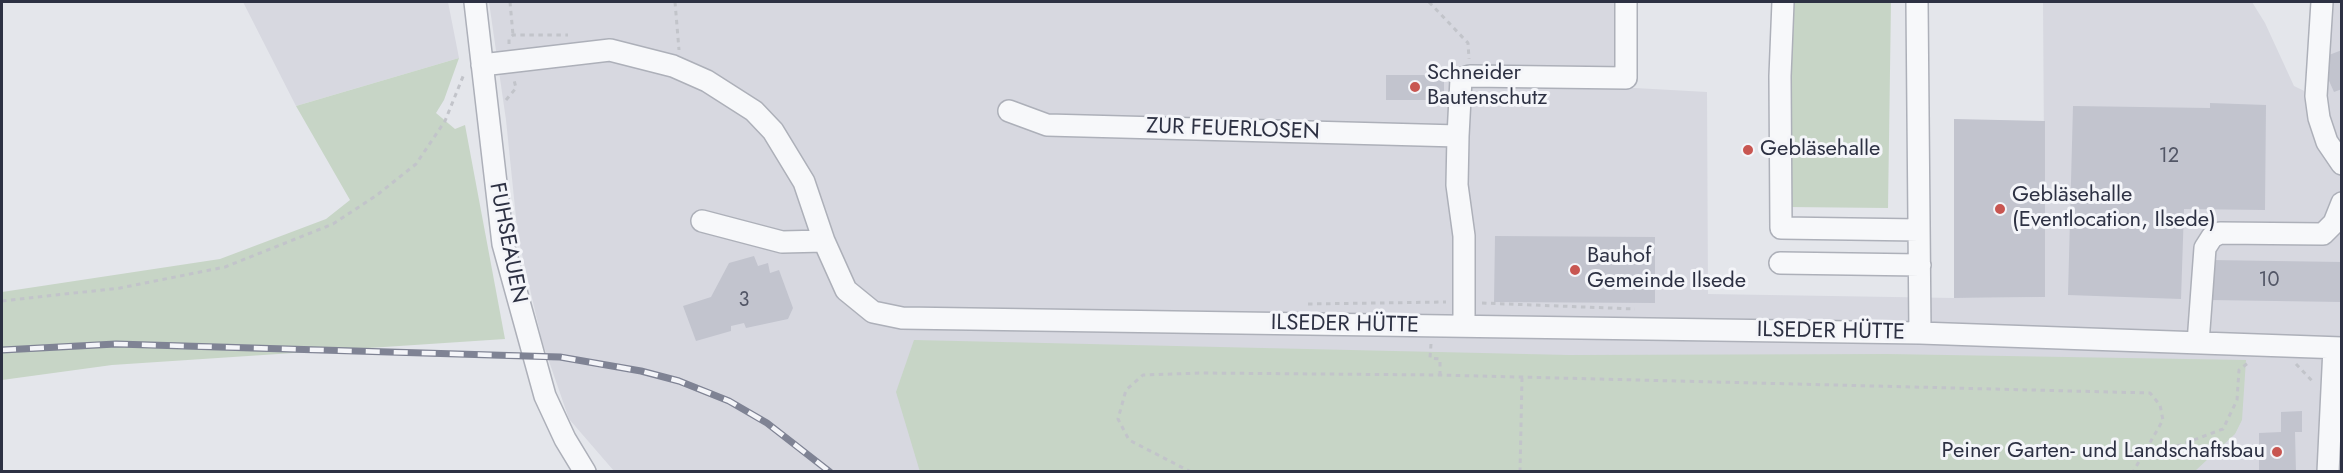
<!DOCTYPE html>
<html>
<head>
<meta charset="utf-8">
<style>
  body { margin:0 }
  #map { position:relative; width:2343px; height:473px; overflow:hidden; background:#e4e6eb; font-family:Jost,sans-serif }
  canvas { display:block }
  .frame { position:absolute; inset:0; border:3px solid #2d3143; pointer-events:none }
</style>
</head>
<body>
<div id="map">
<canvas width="2343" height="473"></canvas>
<div class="frame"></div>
</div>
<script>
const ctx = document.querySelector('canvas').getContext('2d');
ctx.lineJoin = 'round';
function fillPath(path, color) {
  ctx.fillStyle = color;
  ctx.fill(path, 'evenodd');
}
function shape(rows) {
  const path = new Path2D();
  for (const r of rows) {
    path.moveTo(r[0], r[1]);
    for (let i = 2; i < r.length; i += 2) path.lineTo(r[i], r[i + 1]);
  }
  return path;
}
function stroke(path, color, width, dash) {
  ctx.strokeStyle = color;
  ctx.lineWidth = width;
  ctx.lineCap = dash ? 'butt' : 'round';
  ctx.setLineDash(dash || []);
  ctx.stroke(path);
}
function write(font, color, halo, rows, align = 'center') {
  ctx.font = font + ' Jost,sans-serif';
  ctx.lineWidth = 6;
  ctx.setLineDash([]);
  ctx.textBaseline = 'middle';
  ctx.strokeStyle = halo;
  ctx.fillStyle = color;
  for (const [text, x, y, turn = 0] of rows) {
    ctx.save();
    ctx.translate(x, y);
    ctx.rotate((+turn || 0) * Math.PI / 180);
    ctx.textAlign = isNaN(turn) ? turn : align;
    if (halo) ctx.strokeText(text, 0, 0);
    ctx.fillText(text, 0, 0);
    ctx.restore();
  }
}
fillPath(shape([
  [243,2,448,2,459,58,296,106],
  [489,2,1619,2,1617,87,1707,92,1708,294,1954,298,2045,297,2043,2,2252,2,2265,23,2294,86,2323,100,2329,2,2341,2,2341,471,614,471,569,419,542,341,518,237,506,120]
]), '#d7d8e0');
fillPath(shape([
  [1790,2,1891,2,1888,208,1788,207],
  [459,58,444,100,436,113,455,129,465,125,505,339,112,365,2,380,2,292,220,259,326,219,350,200,296,106],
  [914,340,1569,355,1887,354,2246,360,2242,420,2235,434,2195,471,920,472,896,392]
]), '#c7d5c6');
fillPath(shape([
  [2342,50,2342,89,2334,92,2326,74,2329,55],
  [1386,75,1444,75,1444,100,1386,100],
  [2210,103,2266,105,2265,210,2184,209,2181,299,2068,295,2073,106,2210,108],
  [1954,119,2045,121,2045,297,1954,298],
  [1495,236,1655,237,1655,303,1494,302],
  [754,256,758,266,768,263,770,273,779,270,793,308,788,319,746,328,744,323,731,326,731,331,696,341,683,306,711,297,729,263],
  [2210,260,2342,262,2342,302,2209,300],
  [2302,411,2302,432,2295,432,2296,472,2259,472,2259,433,2281,432,2281,412]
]), '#c2c4ce');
const minor = shape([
  [475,2,503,244,545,396,565,439,585,472],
  [1783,2,1780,76,1781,228,1919,230],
  [1917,2,1920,333],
  [2322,2,2316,96,2319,118,2327,142,2342,164],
  [482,65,610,50,673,66,707,81,754,111,773,131,804,182,824,241,846,290,873,312,902,318,1920,333,2342,348],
  [1009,111,1047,125,1458,136,1457,185,1464,236,1464,326],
  [1458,136,1461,79,1470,76,1626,78,1626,2],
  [702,221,782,242,824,241],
  [1780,263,1920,265],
  [2198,343,2205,248,2212,237,2220,233,2323,234,2334,223,2342,203],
  [2328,472,2334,348]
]);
stroke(minor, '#adb0b9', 24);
stroke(shape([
  [510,2,513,35],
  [675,2,679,50],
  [1429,2,1468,43,1469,59],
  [509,44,509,39,513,35,568,35],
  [506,100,516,88,514,80],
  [2,301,120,288,225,267,333,224,377,195,416,164,445,121,464,74],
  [1482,303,1635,309],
  [1308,304,1446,302],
  [1431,344,1430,358,1440,359,1440,375],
  [2296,364,2314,383],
  [2142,454,2167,450,2223,429,2237,400,2239,370,2248,363],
  [1191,472,1129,440,1118,419,1126,390,1143,375,1202,373,1440,375,2150,393,2160,405,2163,420,2133,472],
  [1520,472,1522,378]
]), '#c2c4ca', 3, [4.5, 4.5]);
stroke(minor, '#f7f8fa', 21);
const rail = shape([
  [2,350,116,344,560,357,641,371,679,381,729,401,767,423,830,472]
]);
stroke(rail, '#7f8394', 7);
stroke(rail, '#f4f5f9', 4.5, [14]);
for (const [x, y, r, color] of [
  [1415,87,6,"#c85651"],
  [1748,150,6,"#c85651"],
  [2000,209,6,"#c85651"],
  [1575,270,6,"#c85651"],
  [2277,452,6,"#c85651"]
]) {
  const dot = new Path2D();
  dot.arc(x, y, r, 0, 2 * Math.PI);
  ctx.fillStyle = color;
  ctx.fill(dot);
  stroke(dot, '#f4f5f9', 2);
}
write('20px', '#525666', null, [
  ["12",2169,157],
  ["10",2269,281],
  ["3",744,301]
]);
write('22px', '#2d3143', '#f4f5f9', [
  ["Schneider",1427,74],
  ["Bautenschutz",1427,99],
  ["Gebläsehalle",1760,150],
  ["Gebläsehalle",2012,196],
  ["(Eventlocation, Ilsede)",2012,221],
  ["Bauhof",1587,257],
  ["Gemeinde Ilsede",1587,282],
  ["Peiner Garten- und Landschaftsbau",2265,452,"right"]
], 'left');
write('22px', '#2d3143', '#f4f5f9', [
  ["ZUR FEUERLOSEN",1233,130,2],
  ["FUHSEAUEN",507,243,79],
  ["ILSEDER HÜTTE",1345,325,1],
  ["ILSEDER HÜTTE",1831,332,1]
]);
</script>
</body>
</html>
